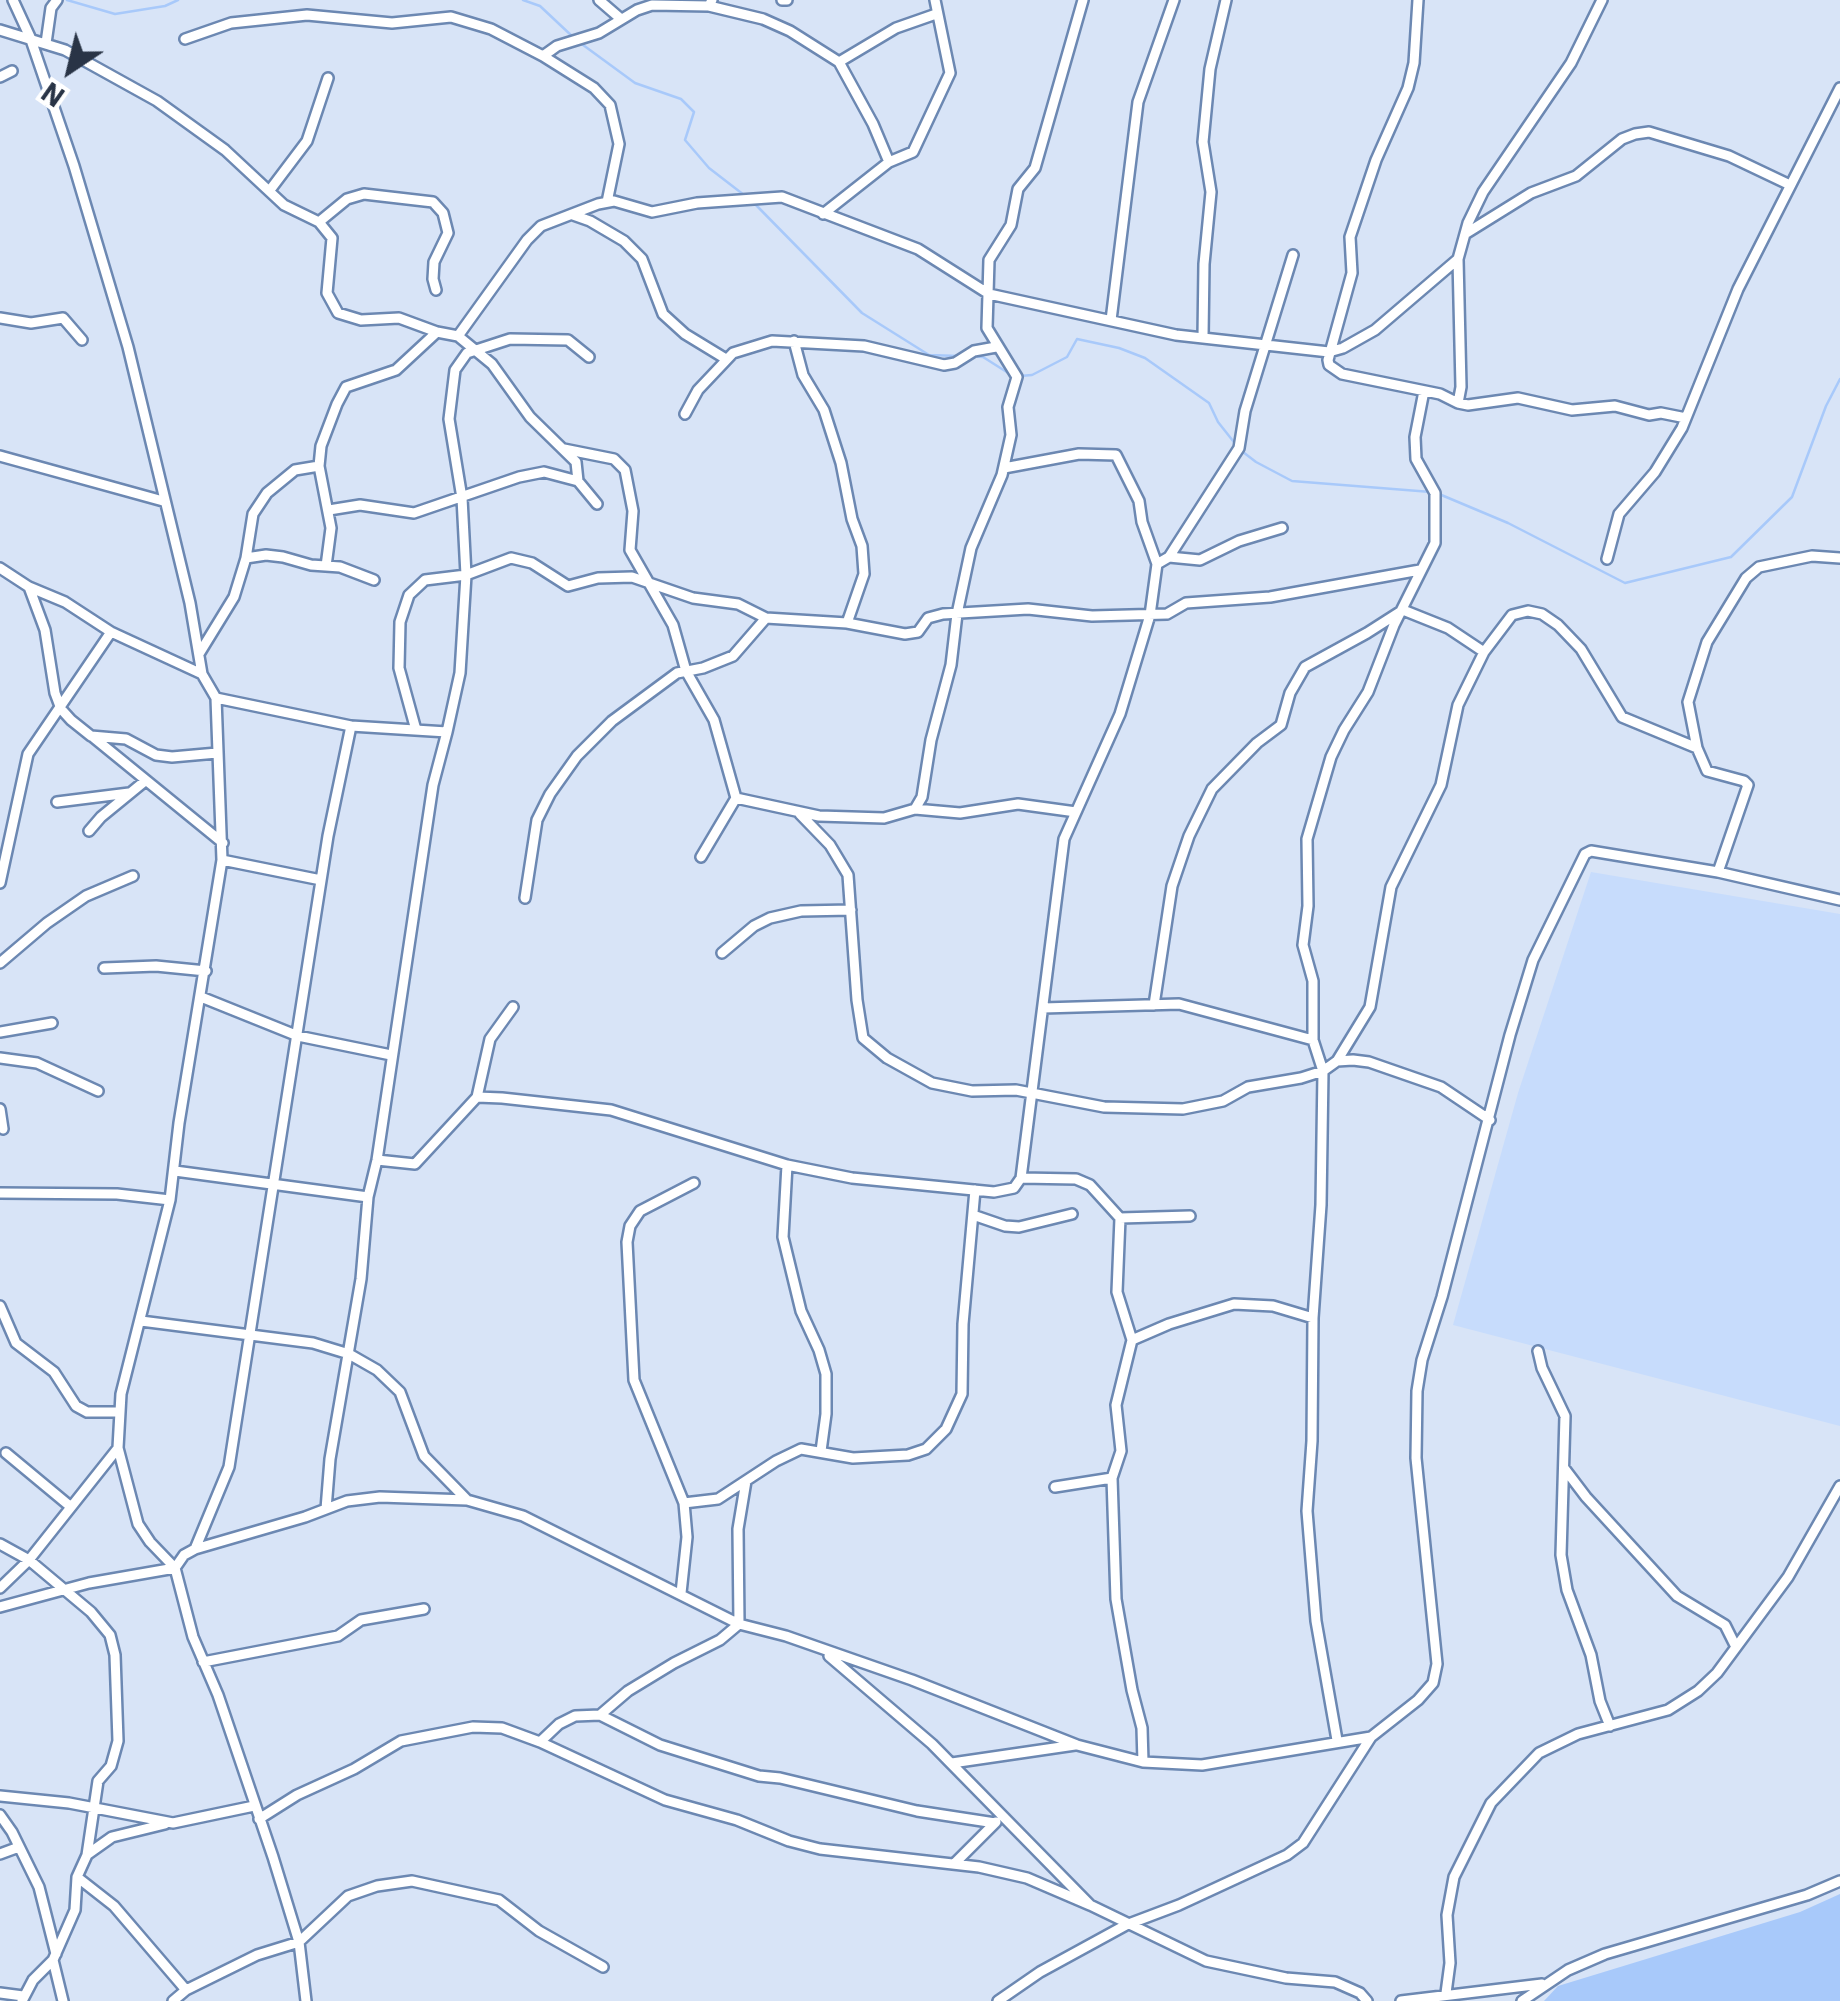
<!DOCTYPE html>
<html>
<head>
<meta charset="utf-8">
<style>
  body { margin:0 }
  #map { position:relative; width:1840px; height:2001px; overflow:hidden; background:#d8e4f7; font-family:"IBM Plex Sans",sans-serif }
  canvas { display:block }
  .north { position:absolute; left:20px; top:20px; width:100px; height:100px; -webkit-text-stroke:8px #fff; paint-order:stroke; rotate:215deg; font-size:28px; font-weight:700; line-height:40px; text-align:center; color:#293446 }
  .north::after { content:''; display:block; margin:auto; width:35px; height:45px; background:#293446; clip-path:polygon(50% 0,100% 100%,50% 72%,0 100%) }
</style>
</head>
<body>
<div id="map">
<canvas width="1840" height="2001"></canvas>
<div class="north">N</div>
</div>
<script>
const ctx = document.querySelector('canvas').getContext('2d');
ctx.lineJoin = 'round';
function fillPath(path, color) {
  ctx.fillStyle = color;
  ctx.fill(path, 'evenodd');
}
function shape(rows) {
  const path = new Path2D();
  for (const r of rows) {
    path.moveTo(r[0], r[1]);
    for (let i = 2; i < r.length; i += 2) path.lineTo(r[i], r[i + 1]);
  }
  return path;
}
function stroke(path, color, width, dash) {
  ctx.strokeStyle = color;
  ctx.lineWidth = width;
  ctx.lineCap = dash ? 'butt' : 'round';
  ctx.setLineDash(dash || []);
  ctx.stroke(path);
}
fillPath(shape([
  [1591,872,1840,914,1840,1426,1453,1325,1518,1093]
]), '#c7dcfc');
fillPath(shape([
  [1840,1894,1840,2001,1544,2001,1558,1986,1800,1912]
]), '#a8c9fa');
stroke(shape([
  [67,0,115,14,165,6,178,0],
  [523,0,540,6,573,37],
  [579,42,635,83,681,99,694,112,685,140,709,168,744,195],
  [754,203,862,313,929,355,958,356],
  [971,356,983,357,1013,376],
  [1020,376,1032,375,1067,357,1077,339,1119,348,1145,358,1209,403,1218,422,1237,446],
  [1243,452,1256,462,1292,481,1431,492],
  [1439,494,1508,523,1625,583,1731,557,1792,497,1826,406,1840,379]
]), '#a8c9fa', 2.5);
const street = shape([
  [13,0,30,37,74,166,128,347,190,603,202,674,216,698,222,860,179,1123,170,1200,121,1394,118,1448,138,1524,150,1542,175,1568,193,1637,218,1695,273,1857,299,1942,306,2001],
  [599,0,621,19],
  [782,0,787,0],
  [1418,0,1414,63,1408,88,1376,160,1350,237,1352,273,1328,360,1329,365,1342,374,1440,394,1458,403],
  [1602,0,1571,63,1483,192,1468,223,1458,259,1461,387,1458,403,1468,405,1518,398,1572,410,1615,406,1649,415,1661,413,1686,418],
  [709,6,763,19,790,31,839,62,896,28,936,14],
  [0,30,65,50,157,101,225,150,284,205,319,222,332,238,327,293,338,313,361,320,399,318,437,332,458,336],
  [185,39,231,23,307,15,392,23,451,17,491,29,543,56,594,88,610,105,619,144,607,202],
  [46,43,51,8,57,0],
  [543,56,557,46,599,33,637,10,652,5,709,6,712,0],
  [0,77,12,71],
  [889,162,913,152,950,73,935,0],
  [270,190,307,141,328,78],
  [823,214,889,162,873,124,839,62],
  [573,215,590,221,624,241,642,259,663,314,685,334,726,359],
  [319,222,347,199,364,194,433,202,443,213,448,233,434,262,433,279,436,290],
  [1465,234,1531,193,1576,176,1622,139,1635,134,1649,132,1729,156,1790,185],
  [0,318,31,323,63,318,82,340],
  [1111,320,1138,102,1174,0],
  [1203,337,1204,264,1211,192,1203,142,1210,69,1226,0],
  [794,341,803,375,824,410,841,463,852,519,862,546,864,574,847,623],
  [685,414,698,390,733,353,772,341,864,346,944,365,955,363,974,351,996,347],
  [564,449,614,459,625,470,633,511,630,550,673,625,686,671,714,720,736,798,819,816,884,818,915,809,922,797,931,740,951,665,957,614,971,548,1002,475,1011,435,1008,407,1017,377,987,328,989,260,1011,225,1018,189,1035,168,1083,0],
  [0,456,163,501],
  [1004,468,1079,454,1116,455,1139,501,1142,522,1157,564],
  [578,481,576,462,530,417,492,364,458,336,527,240,541,226,598,204,614,201,652,212,697,203,782,197,918,249,989,294,1176,335,1329,352,1343,348,1375,330,1458,259],
  [329,510,360,505,414,513,519,477,544,472,578,481,597,504],
  [1169,557,1239,448,1245,411,1293,255],
  [246,558,253,514,267,493,295,470,319,466],
  [1607,559,1619,514,1655,472,1682,428,1738,289,1840,88],
  [326,566,331,528,319,466,321,446,337,404,346,387,396,370,437,332],
  [0,568,29,587,65,602,111,632,202,674],
  [29,587,45,630,55,693,61,709,71,720,91,736,126,739,156,755,172,757,217,753],
  [199,654,234,597,246,558,266,555,283,557,311,565,340,567,374,580],
  [216,698,351,726,447,732,460,673,466,575,462,498,449,419,455,370,467,353,510,339,568,340,589,357],
  [416,730,399,668,400,622,409,595,425,580,466,575,511,558,532,563,568,586,598,578,632,577,693,598,738,604,766,618,847,623,905,634,918,632,928,618,943,614,1028,609,1092,616,1167,614,1186,603,1270,597,1420,570],
  [93,737,223,843],
  [57,802,129,793],
  [915,809,960,813,1018,804,1076,812],
  [800,814,830,845,848,875,857,1000,863,1038,887,1058,932,1083,972,1091,1016,1090,1104,1107,1183,1109,1223,1101,1248,1087,1301,1078,1323,1071,1337,1061,1353,1060,1369,1062,1441,1087,1490,1120],
  [89,831,101,817,145,781],
  [701,857,736,798],
  [222,860,321,880],
  [1718,872,1748,785,1744,781,1707,771,1697,748,1688,702,1707,642,1746,578,1759,567,1812,556,1840,558],
  [0,883,28,754,111,632],
  [525,898,537,820,550,794,577,756,612,721,677,673,703,668,733,656,766,618],
  [722,953,754,926,770,918,801,911,851,910],
  [0,963,47,923,86,896,133,876],
  [104,968,156,966,206,971],
  [201,997,298,1036,391,1055],
  [1154,1005,1172,886,1189,836,1212,789,1257,743,1281,725,1290,693,1305,667,1367,633,1403,610,1448,628,1484,652],
  [1043,1008,1179,1004,1313,1040],
  [0,1032,52,1023],
  [0,1058,37,1063,98,1091],
  [1337,1061,1370,1007,1391,887,1441,785,1458,705,1484,652,1512,615,1528,611,1542,614,1558,625,1581,649,1622,717,1697,748],
  [477,1097,490,1039,513,1007],
  [0,1109,3,1129],
  [377,1160,415,1164,477,1097,502,1098,611,1110,787,1165,852,1178,994,1192,1014,1188,1021,1178,1076,1179,1090,1185,1120,1218,1117,1292,1132,1340,1116,1405,1121,1451,1112,1478,1055,1487],
  [787,1165,783,1237,801,1311,819,1350,826,1374,826,1414,821,1451],
  [175,1171,368,1197],
  [1021,1178,1064,839,1120,714,1150,615,1157,564,1169,557,1200,560,1239,541,1282,528],
  [0,1193,117,1194,170,1200],
  [973,1215,1005,1226,1019,1227,1072,1214],
  [1120,1218,1190,1216],
  [0,1306,16,1343,54,1372,76,1406,87,1412,119,1412],
  [141,1321,313,1343,349,1354,377,1370,400,1392,424,1456,467,1500],
  [1132,1340,1169,1324,1234,1304,1273,1306,1313,1318],
  [1538,1351,1542,1368,1565,1416,1561,1555,1567,1590,1591,1655,1600,1701,1610,1726],
  [6,1453,71,1507],
  [1564,1468,1586,1497,1677,1596,1725,1625,1736,1647],
  [1112,1478,1116,1599,1132,1690,1142,1728,1143,1762],
  [684,1503,634,1380,627,1242,630,1226,640,1211,694,1183],
  [326,1509,330,1459,361,1279,368,1197,377,1160,433,785,447,732],
  [0,1544,29,1560,91,1612,110,1635,115,1655,118,1741,111,1766,98,1781,87,1855,77,1877,75,1910,53,1960,63,2001],
  [195,1549,229,1467,328,836,351,726],
  [0,1588,29,1560,118,1448],
  [681,1593,687,1537,684,1503,718,1499,776,1461,801,1449,853,1458,908,1455,926,1449,946,1429,962,1394,963,1324,975,1190],
  [0,1607,89,1583,175,1568,184,1555,195,1549,305,1517,347,1501,380,1497,467,1500,523,1516,739,1624,786,1636,912,1680,1077,1745,1143,1762,1202,1765,1371,1737],
  [829,1656,932,1744,1090,1905,1206,1961,1286,1978,1335,1982,1360,1993,1367,2001],
  [203,1662,338,1636,361,1620,424,1609],
  [600,1715,628,1691,674,1663,720,1640,739,1624,738,1529,746,1481],
  [1337,1740,1316,1621,1307,1511,1312,1441,1313,1318,1321,1205,1323,1071,1313,1040,1313,981,1303,945,1308,906,1307,839,1331,757,1344,730,1368,692,1394,625,1435,543,1435,493,1416,459,1415,437,1424,391],
  [540,1742,559,1724,575,1716,600,1715,660,1745,759,1776,780,1778,917,1811,995,1823],
  [952,1763,1075,1745],
  [0,1796,69,1803,173,1823,254,1806],
  [0,1815,12,1832,39,1887,56,1954],
  [259,1819,297,1795,354,1769,401,1741,473,1727,502,1728,540,1742,665,1800,737,1820,789,1841,820,1849,979,1867,1027,1878,1090,1905],
  [0,1854,19,1847],
  [88,1854,112,1837,165,1824],
  [956,1862,996,1822],
  [77,1877,114,1906,186,1990,257,1955,299,1942,348,1896,377,1886,412,1881,499,1900,539,1931,603,1967],
  [0,1993,23,1996],
  [1446,1993,1450,1963,1447,1915,1454,1877,1491,1803,1539,1753,1578,1734,1668,1710,1698,1691,1717,1673,1788,1577,1840,1486],
  [22,2001,33,1980,53,1960],
  [173,2001,186,1990],
  [998,2001,1040,1972,1126,1925,1179,1905,1287,1855,1303,1843,1371,1737,1418,1700,1433,1683,1437,1664,1416,1458,1417,1391,1422,1360,1442,1297,1510,1035,1533,960,1585,854,1591,851,1718,872,1840,900],
  [1401,2001,1542,1984],
  [1522,2001,1568,1970,1605,1954,1807,1895,1840,1881]
]);
stroke(street, '#6c88b2', 14);
stroke(street, '#fff', 9);
</script>
</body>
</html>
